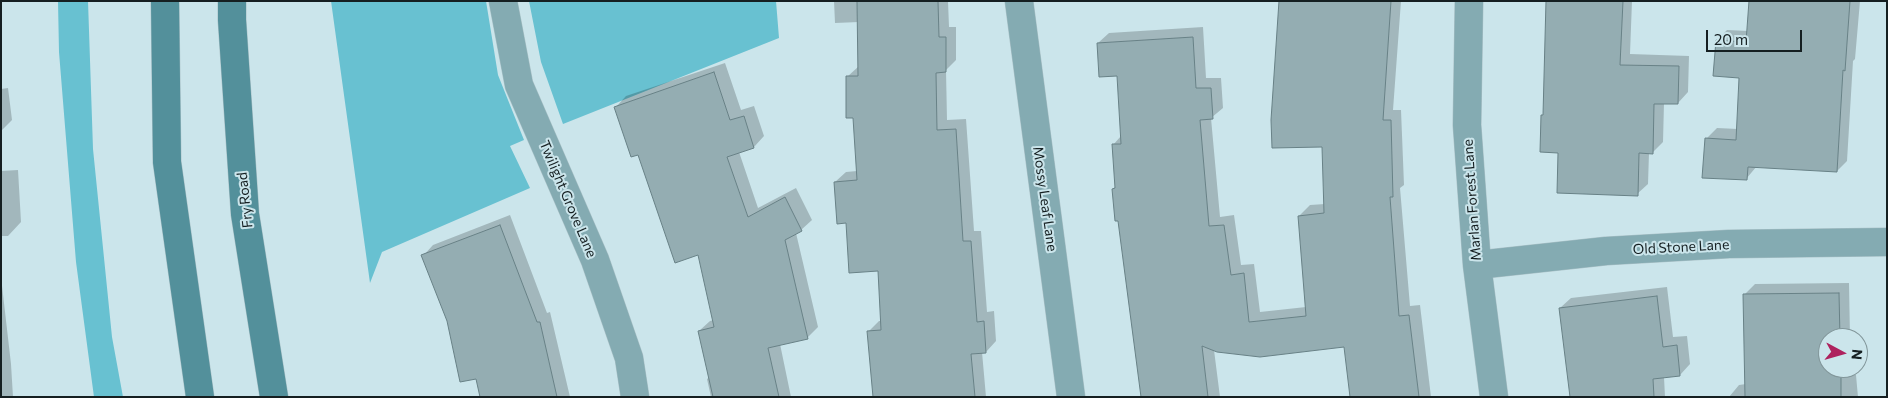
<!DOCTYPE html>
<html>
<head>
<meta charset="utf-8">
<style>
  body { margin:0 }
  #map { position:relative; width:1888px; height:398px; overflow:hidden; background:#cbe5eb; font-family:Commissioner,sans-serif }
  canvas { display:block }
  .frame { position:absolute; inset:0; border:2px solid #151f21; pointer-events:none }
  .north { position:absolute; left:1818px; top:328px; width:50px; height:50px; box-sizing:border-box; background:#cbe5eb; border:1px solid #82969a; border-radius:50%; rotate:96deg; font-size:14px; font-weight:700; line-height:20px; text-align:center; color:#151f21 }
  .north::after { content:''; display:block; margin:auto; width:18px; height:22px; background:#ae225e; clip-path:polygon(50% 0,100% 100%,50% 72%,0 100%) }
  .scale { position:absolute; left:1706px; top:30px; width:96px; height:22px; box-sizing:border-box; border:2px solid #151f21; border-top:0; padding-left:6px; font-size:15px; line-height:18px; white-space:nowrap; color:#151f21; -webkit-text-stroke:4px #cbe5eb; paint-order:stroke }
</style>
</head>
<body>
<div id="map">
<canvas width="1888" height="398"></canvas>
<div class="frame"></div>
<div class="north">N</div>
<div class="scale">20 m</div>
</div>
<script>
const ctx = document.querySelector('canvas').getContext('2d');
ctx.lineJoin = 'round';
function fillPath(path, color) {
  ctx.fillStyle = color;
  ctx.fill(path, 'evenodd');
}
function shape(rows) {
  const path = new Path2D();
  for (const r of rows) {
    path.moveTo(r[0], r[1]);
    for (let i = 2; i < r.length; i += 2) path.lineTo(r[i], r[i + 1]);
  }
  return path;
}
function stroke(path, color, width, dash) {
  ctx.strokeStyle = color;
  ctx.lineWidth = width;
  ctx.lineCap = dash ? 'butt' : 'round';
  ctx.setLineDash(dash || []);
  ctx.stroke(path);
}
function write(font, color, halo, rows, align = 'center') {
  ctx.font = font + ' Commissioner,sans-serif';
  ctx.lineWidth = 4;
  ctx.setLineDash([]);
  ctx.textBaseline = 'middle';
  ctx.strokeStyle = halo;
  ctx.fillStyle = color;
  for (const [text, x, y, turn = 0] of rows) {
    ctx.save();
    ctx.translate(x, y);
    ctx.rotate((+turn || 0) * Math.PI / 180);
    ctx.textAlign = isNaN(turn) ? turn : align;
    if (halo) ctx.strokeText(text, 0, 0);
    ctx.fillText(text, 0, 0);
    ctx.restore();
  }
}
fillPath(shape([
  [58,1,88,1,93,149,112,337,123,397,94,397,76,262,59,52],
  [331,1,486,1,498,75,524,140,510,146,530,188,382,252,370,283],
  [529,1,776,1,779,38,563,124,541,62]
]), '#68c1d1');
fillPath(shape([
  [834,1,948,1,949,27,956,27,956,60,946,70,947,120,966,119,974,231,981,231,987,312,994,311,996,341,986,352,982,352,986,397,874,397,868,332,879,321,882,321,879,269,847,222,835,182,846,172,857,171,854,117,847,77,859,66,859,22,835,23],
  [1296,1,1401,1,1393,110,1401,110,1404,185,1400,188,1410,306,1420,305,1431,397,1346,397,1351,396,1345,345,1214,350,1220,397,1142,397,1119,220,1113,189,1116,186,1113,145,1121,136,1118,74,1098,43,1109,33,1203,27,1206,78,1221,78,1223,108,1211,118,1220,217,1234,215,1241,265,1254,264,1260,312,1306,307,1299,216,1310,205,1325,204,1323,145],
  [1547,1,1632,1,1630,54,1689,56,1688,92,1678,103,1664,103,1663,142,1652,153,1649,153,1648,184,1637,194,1559,152,1544,114],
  [1750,1,1860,1,1855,59,1853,61,1847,161,1837,171,1757,166,1746,179,1706,139,1717,128,1738,129,1740,76,1717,40,1727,30,1748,31],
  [725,63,741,110,754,106,764,136,754,147,739,152,758,208,796,188,812,220,801,230,796,233,818,327,807,338,780,344,791,397,711,397,707,379,710,377,699,331,710,321,714,320,699,253,638,153,616,107,626,96],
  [8,88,12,120,1,131,1,89],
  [18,170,21,222,8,236,1,236,1,171],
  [510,215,547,313,550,312,570,397,482,397,477,377,448,321,423,256,433,245],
  [1,277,11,364,13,397,1,397],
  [1849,283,1850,338,1828,338,1828,368,1851,368,1851,375,1856,375,1858,397,1729,397,1739,385,1746,384,1744,295,1755,284],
  [1667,287,1673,337,1687,336,1690,364,1680,375,1664,377,1665,397,1574,397,1560,308,1571,298]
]), '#0003');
const building = shape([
  [857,1,938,1,939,37,946,37,946,72,936,73,937,130,956,129,963,241,971,241,977,322,984,321,986,353,971,354,975,397,873,397,867,331,881,330,878,271,849,273,846,223,837,224,834,182,857,180,853,118,846,118,846,76,858,76,857,1],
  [1279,1,1391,1,1383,120,1391,120,1393,197,1390,197,1399,316,1409,315,1419,397,1350,397,1344,347,1260,357,1217,352,1202,346,1208,397,1141,397,1118,221,1115,221,1112,189,1115,188,1112,144,1121,144,1117,76,1099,77,1097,43,1193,37,1196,88,1211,88,1213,119,1200,120,1209,226,1224,225,1231,275,1244,273,1249,322,1306,316,1298,216,1324,213,1322,147,1272,148,1271,120,1279,1],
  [1546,1,1623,1,1620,65,1679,66,1678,104,1654,104,1653,154,1639,153,1638,196,1557,193,1558,153,1540,152,1541,115,1543,115,1546,1],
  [1749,1,1850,1,1845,71,1843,70,1837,172,1748,167,1747,180,1702,178,1705,138,1736,140,1739,78,1713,76,1716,40,1746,42,1749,1],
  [714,72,730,120,744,116,754,148,727,157,748,217,785,197,802,231,785,240,808,339,768,348,779,397,713,397,698,331,714,327,698,255,675,263,638,155,631,157,614,107,714,72],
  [500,225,537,322,540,322,557,397,480,397,476,379,460,382,447,321,421,255,500,225],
  [1839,293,1840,338,1828,338,1828,368,1841,368,1841,397,1745,397,1743,294,1839,293],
  [1657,296,1663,347,1677,345,1680,376,1653,379,1654,397,1570,397,1559,308,1657,296]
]);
fillPath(building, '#94adb2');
stroke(building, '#688186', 1);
const street = shape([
  [503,1,519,85,595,260,629,358,635,397],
  [1019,1,1071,397],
  [1469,1,1467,125,1477,265,1494,397],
  [1477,265,1606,251,1729,244,1887,242]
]);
const secondary = shape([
  [165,1,167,162,200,397],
  [232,1,232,20,245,214,274,397]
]);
stroke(street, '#aac1c7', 29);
stroke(secondary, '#aac1c7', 29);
stroke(street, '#84abb2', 28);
stroke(secondary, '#53909b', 28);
write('14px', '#151f21', '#cbe5eb', [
  ["Twilight Grove Lane",568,199,67],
  ["Mossy Leaf Lane",1045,199,82],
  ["Fry Road",245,200,-96],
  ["Marlan Forest Lane",1472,200,-94],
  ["Old Stone Lane",1681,247,-3]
]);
</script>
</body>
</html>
